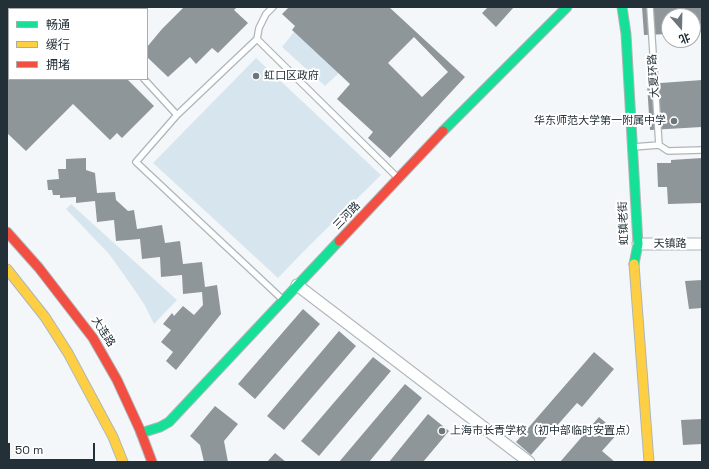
<!DOCTYPE html>
<html>
<head>
<meta charset="utf-8">
<style>
  body { margin:0 }
  #map { position:relative; width:709px; height:469px; overflow:hidden; background:#f4f7f9; font-family:"Space Grotesk","Noto Sans SC",sans-serif }
  canvas { display:block }
  .frame { position:absolute; inset:0; border:8px solid #233038; pointer-events:none }
  .legend { position:absolute; left:8px; top:8px; width:140px; height:72px; box-sizing:border-box; background:#fff; border:1px solid #a7acaf; margin:0; padding:5px 7px; list-style:none; font-size:12px; color:#233038 }
  .legend li { display:flex; align-items:center; gap:8px; height:20px }
  .legend b { width:20px; border:1px solid #a7acaf }
  .north { position:absolute; left:661px; top:8px; width:40px; height:40px; box-sizing:border-box; background:#fff; border:1px solid #a7acaf; border-radius:50%; rotate:160deg; font-size:11px; font-weight:700; line-height:16px; text-align:center; color:#233038 }
  .north::after { content:''; display:block; margin:auto; width:14px; height:18px; background:#6c767c; clip-path:polygon(50% 0,100% 100%,50% 72%,0 100%) }
  .scale { position:absolute; left:8px; top:443px; width:87px; height:18px; box-sizing:border-box; border:2px solid #233038; border-top:0; padding-left:5px; font-size:12px; line-height:14px; white-space:nowrap; color:#233038; -webkit-text-stroke:3px #fff; paint-order:stroke }
</style>
</head>
<body>
<div id="map">
<canvas width="709" height="469"></canvas>
<div class="frame"></div>
<ul class="legend">
<li><b style="height:5px;background:#16e098"></b>畅通</li>
<li><b style="height:5px;background:#ffcf43"></b>缓行</li>
<li><b style="height:5px;background:#f24e42"></b>拥堵</li>
</ul>
<div class="north">北</div>
<div class="scale">50 m</div>
</div>
<script>
const ctx = document.querySelector('canvas').getContext('2d');
ctx.lineJoin = 'round';
function fillPath(path, color) {
  ctx.fillStyle = color;
  ctx.fill(path, 'evenodd');
}
function shape(rows) {
  const path = new Path2D();
  for (const r of rows) {
    path.moveTo(r[0], r[1]);
    for (let i = 2; i < r.length; i += 2) path.lineTo(r[i], r[i + 1]);
  }
  return path;
}
function stroke(path, color, width, dash) {
  ctx.strokeStyle = color;
  ctx.lineWidth = width;
  ctx.lineCap = dash ? 'butt' : 'round';
  ctx.setLineDash(dash || []);
  ctx.stroke(path);
}
function write(font, color, halo, rows, align = 'center') {
  ctx.font = font + ' "Space Grotesk","Noto Sans SC",sans-serif';
  ctx.lineWidth = 4;
  ctx.setLineDash([]);
  ctx.textBaseline = 'middle';
  ctx.strokeStyle = halo;
  ctx.fillStyle = color;
  for (const [text, x, y, turn = 0] of rows) {
    ctx.save();
    ctx.translate(x, y);
    ctx.rotate((+turn || 0) * Math.PI / 180);
    ctx.textAlign = isNaN(turn) ? turn : align;
    if (halo) ctx.strokeText(text, 0, 0);
    ctx.fillText(text, 0, 0);
    ctx.restore();
  }
}
fillPath(shape([
  [89,7,129,7,127,9,92,9],
  [294,32,339,73,325,86,282,47],
  [256,58,381,175,306,249,278,278,153,163],
  [71,204,177,300,154,324,144,304,129,282,109,254,66,209]
]), '#d7e6ee');
fillPath(shape([
  [184,7,237,7,234,10,248,23,218,53,212,48,196,64,190,57,168,77,147,57,147,47,162,29],
  [289,7,389,7,465,77,390,158,368,138,373,132,337,99,350,84,292,30,295,26,282,14],
  [414,37,448,72,422,97,388,63],
  [488,7,514,7,496,27,482,13],
  [642,7,702,7,702,32,693,32,693,16,669,16,669,34,644,35],
  [9,63,9,79,127,79,154,106,122,138,117,133,110,140,73,104,26,151,7,133,7,64],
  [702,80,702,127,650,130,647,84],
  [86,158,86,170,95,173,97,193,115,192,116,200,128,211,134,210,137,229,162,225,165,243,180,241,183,264,202,262,205,287,217,285,221,314,176,370,166,361,173,352,161,342,171,330,163,324,172,313,174,316,183,306,194,315,203,305,202,292,183,294,182,275,161,277,160,257,142,259,140,239,116,241,114,220,97,222,95,201,76,203,76,197,60,198,60,195,53,195,52,190,48,190,47,180,59,179,58,169,66,169,66,159],
  [702,158,702,203,668,204,667,187,658,187,657,163,671,163,671,160],
  [702,280,702,308,689,309,685,281],
  [303,309,320,324,255,399,238,384],
  [339,331,356,346,284,430,267,416],
  [594,352,614,369,582,407,577,403,531,455,516,442],
  [373,357,391,371,319,456,301,441],
  [405,384,422,398,369,462,339,462],
  [215,406,238,424,224,441,228,462,204,462,200,445,190,436],
  [428,414,449,431,423,462,389,462],
  [599,417,618,433,602,451,615,462,560,462],
  [702,419,702,444,683,445,681,420],
  [275,453,286,462,267,462]
]), '#8f969a');
const lane = shape([
  [70,7,72,9],
  [273,7,266,14,259,28,257,39,177,115,136,162,282,299],
  [650,7,659,145],
  [138,9,140,7],
  [257,39,398,178],
  [144,79,177,115],
  [633,147,659,145,668,151,702,150]
]);
const street = shape([
  [15,9,17,7],
  [7,16,9,14],
  [638,244,702,244],
  [297,285,529,462]
]);
const fast = shape([
  [622,7,626,34,638,244,634,264],
  [443,131,567,7],
  [141,433,160,427,169,422,339,241]
]);
const slow = shape([
  [634,264,649,462],
  [7,269,45,317,68,353,113,437,123,462]
]);
const jam = shape([
  [7,232,39,268,93,338,117,380,140,430,152,462],
  [339,241,443,131]
]);
stroke(lane, '#aeb6ba', 8);
stroke(street, '#aeb6ba', 13);
stroke(fast, '#aeb6ba', 11);
stroke(slow, '#aeb6ba', 11);
stroke(jam, '#aeb6ba', 11);
stroke(lane, '#fdfefe', 5.5);
stroke(street, '#fdfefe', 11);
stroke(fast, '#16e098', 9);
stroke(slow, '#ffcf43', 9);
stroke(jam, '#f24e42', 9);
for (const [x, y, r, color] of [
  [256,76,4,"#6c767c"],
  [674,121,4,"#6c767c"],
  [442,431,4,"#6c767c"]
]) {
  const dot = new Path2D();
  dot.arc(x, y, r, 0, 2 * Math.PI);
  ctx.fillStyle = color;
  ctx.fill(dot);
  stroke(dot, '#fff', 1.5);
}
write('11px', '#233038', '#fff', [
  ["虹口区政府",264,76],
  ["华东师范大学第一附属中学",666,121,"right"],
  ["上海市长青学校（初中部临时安置点）",450,431]
], 'left');
write('11px', '#233038', '#fff', [
  ["大夏环路",654,76,-94],
  ["三河路",347,216,-46],
  ["虹镇老街",624,223,-92],
  ["天镇路",670,244],
  ["大连路",103,332,57]
]);
</script>
</body>
</html>
